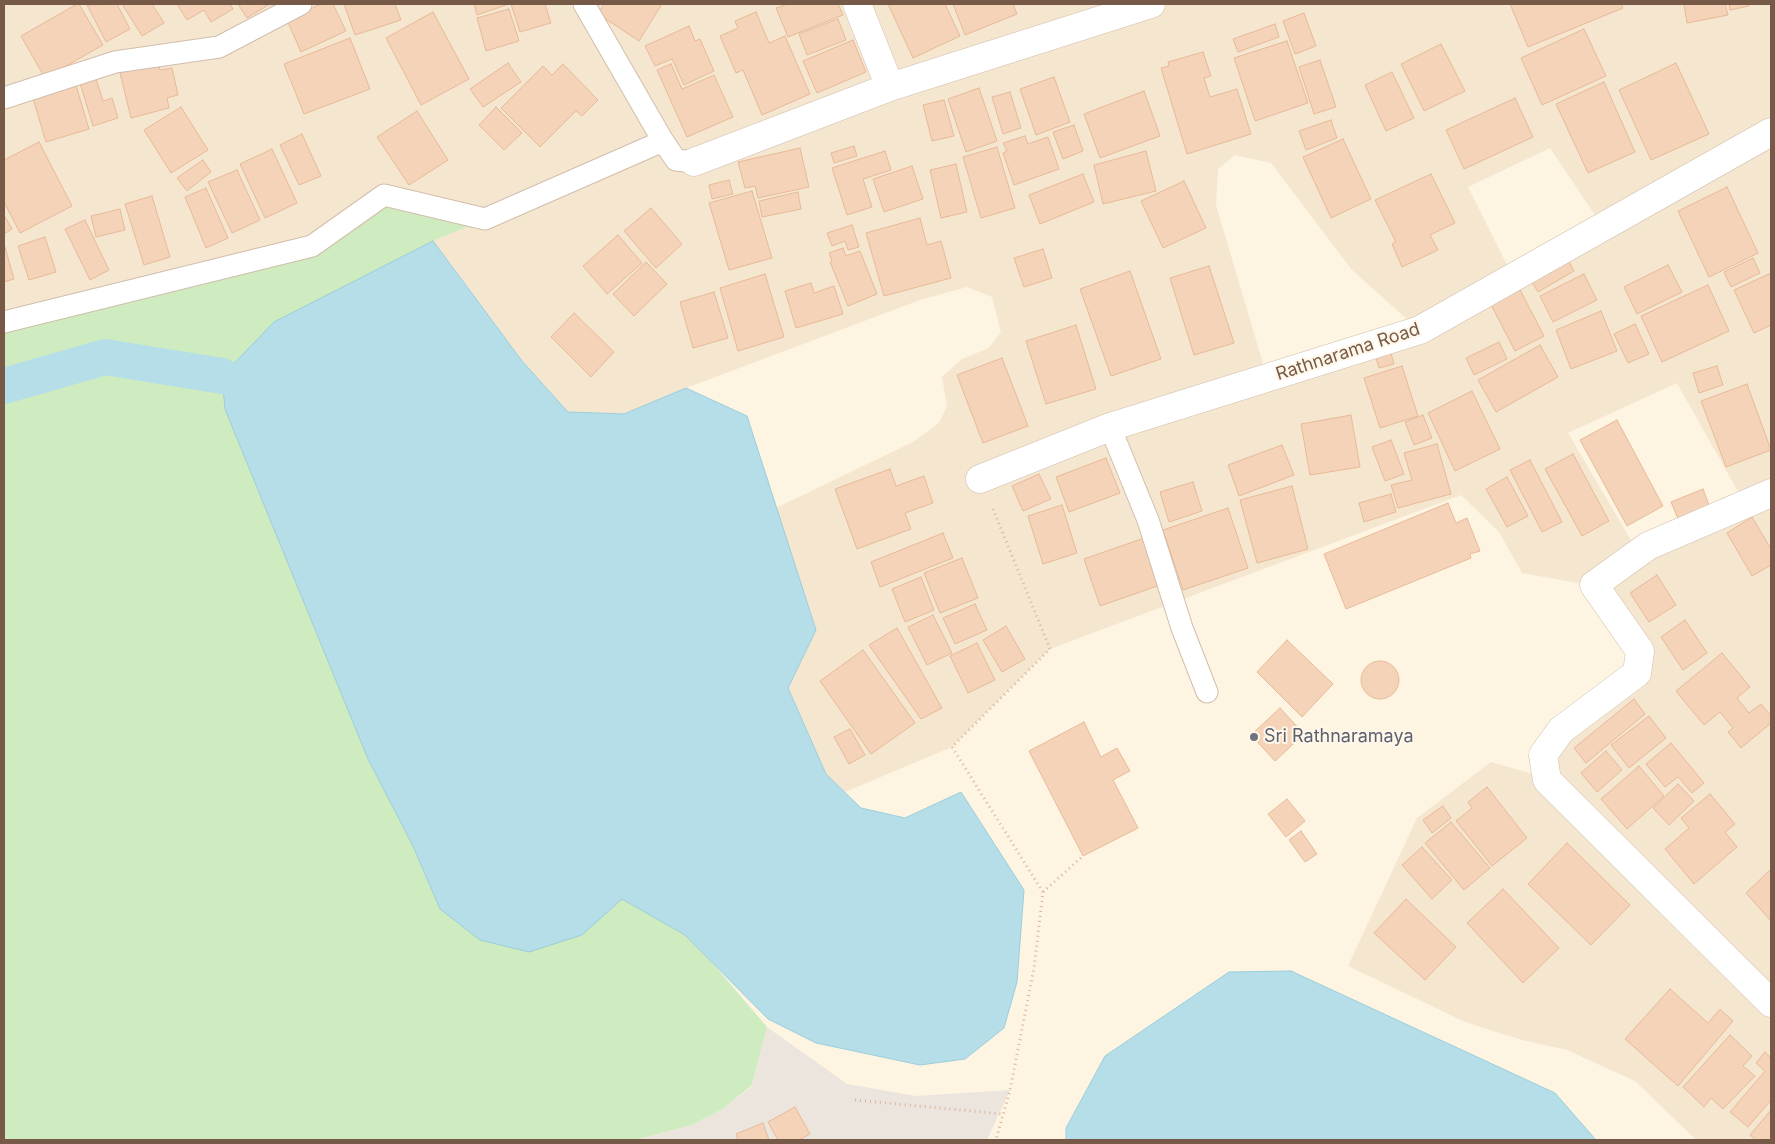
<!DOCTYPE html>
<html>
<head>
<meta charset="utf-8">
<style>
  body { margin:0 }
  #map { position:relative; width:1775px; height:1144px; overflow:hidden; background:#fdf4e2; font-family:Inter,sans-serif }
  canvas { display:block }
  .frame { position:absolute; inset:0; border:5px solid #765a47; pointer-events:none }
</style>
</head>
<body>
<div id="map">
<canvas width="1775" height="1144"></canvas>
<div class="frame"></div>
</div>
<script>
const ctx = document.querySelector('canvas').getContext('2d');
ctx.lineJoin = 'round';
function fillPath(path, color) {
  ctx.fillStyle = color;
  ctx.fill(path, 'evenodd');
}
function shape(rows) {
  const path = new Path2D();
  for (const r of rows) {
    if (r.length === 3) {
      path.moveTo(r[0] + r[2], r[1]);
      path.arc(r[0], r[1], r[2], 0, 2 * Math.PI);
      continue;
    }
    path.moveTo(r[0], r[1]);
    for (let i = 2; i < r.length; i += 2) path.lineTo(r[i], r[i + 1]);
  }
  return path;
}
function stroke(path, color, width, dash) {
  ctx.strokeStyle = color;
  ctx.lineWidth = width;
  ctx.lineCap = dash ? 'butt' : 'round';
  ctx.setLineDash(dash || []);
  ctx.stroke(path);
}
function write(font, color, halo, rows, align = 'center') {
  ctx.font = font + ' Inter,sans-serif';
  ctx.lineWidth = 4;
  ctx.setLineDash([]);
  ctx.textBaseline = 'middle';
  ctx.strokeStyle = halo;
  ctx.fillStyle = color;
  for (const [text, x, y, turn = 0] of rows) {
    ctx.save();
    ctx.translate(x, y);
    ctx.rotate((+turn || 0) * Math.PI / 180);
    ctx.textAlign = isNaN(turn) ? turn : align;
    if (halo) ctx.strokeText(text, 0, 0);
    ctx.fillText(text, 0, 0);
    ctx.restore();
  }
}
fillPath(shape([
  [4,4,1771,4,1771,1140,1696,1140,1635,1081,1567,1050,1522,1040,1465,1022,1348,966,1417,818,1491,762,1540,776,1536,753,1630,670,1632,648,1584,584,1522,573,1499,532,1461,495,1050,649,952,747,845,792,826,774,788,687,816,630,776,508,913,442,939,423,947,406,942,377,962,359,989,348,1001,332,992,297,967,287,920,300,686,388,624,414,568,412,522,361,433,241,484,219,312,246,4,322],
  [1550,148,1603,227,1513,277,1468,187],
  [1235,155,1271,163,1352,270,1419,330,1267,377,1216,205,1218,169],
  [1677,383,1745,504,1638,552,1568,433]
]), '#f5e6d0');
fillPath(shape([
  [767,1027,847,1084,916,1096,1010,1090,987,1140,635,1140,692,1125,724,1108,752,1086]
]), '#ece5dd');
fillPath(shape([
  [384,195,485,219,433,241,225,409,368,759,413,846,440,909,582,935,621,898,685,935,708,958,767,1027,752,1085,724,1108,692,1125,635,1140,4,1140,4,322,312,246]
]), '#cfebc0');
const water = shape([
  [433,241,522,361,568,412,624,414,686,388,747,416,816,630,788,688,826,774,861,808,905,818,961,792,1024,890,1017,982,1004,1028,965,1059,920,1065,816,1043,768,1019,685,935,622,899,582,935,529,952,480,940,440,909,413,846,368,759,269,517,225,409,222,376,274,322,433,241],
  [1291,971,1555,1093,1596,1140,1066,1140,1066,1128,1105,1056,1229,972,1291,971]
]);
fillPath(water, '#b5dee8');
stroke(water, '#9bcdda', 1);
stroke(shape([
  [4,386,105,357,222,376]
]), '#b5dee8', 36);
const building = shape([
  [77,4,79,4,103,45,45,78,21,36,77,4],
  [117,4,130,29,106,42,87,5,117,4],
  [122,4,152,4,164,23,142,36,122,4],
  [177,4,230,4,233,9,211,22,204,10,187,20,177,4],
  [238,4,270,4,247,18,238,4],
  [321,4,333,4,346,31,301,52,287,20,321,4],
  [344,4,395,4,401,20,355,35,344,4],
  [474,4,506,4,506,5,477,15,474,4],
  [511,4,545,4,551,23,520,32,511,4],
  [604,4,662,4,639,41,598,14,604,4],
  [788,4,838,4,843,15,788,37,776,8,788,4],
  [888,4,945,4,960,36,913,58,888,4],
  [953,4,1013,4,1017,14,965,35,953,4],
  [1510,4,1621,4,1623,8,1528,47,1510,4],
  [1684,4,1725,4,1728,15,1687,23,1684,4],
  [1729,4,1748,4,1749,6,1730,10,1729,4],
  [509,9,519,41,486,51,477,18,509,9],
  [433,12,469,79,421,105,386,38,433,12],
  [756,12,769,43,785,36,810,94,762,115,743,70,736,73,720,36,738,28,735,21,756,12],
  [1304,13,1316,46,1295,54,1283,21,1304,13],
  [838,19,846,40,807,55,799,34,838,19],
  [1275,24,1279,37,1238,52,1233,39,1275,24],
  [689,26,695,41,700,39,714,71,684,85,672,59,655,66,645,46,689,26],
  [1584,29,1606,76,1542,105,1521,58,1584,29],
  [350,38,370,89,304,114,284,64,350,38],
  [853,40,866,72,817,93,803,61,853,40],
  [1287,41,1308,103,1255,121,1234,58,1287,41],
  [1441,44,1465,91,1424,111,1401,64,1441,44],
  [1203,52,1211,76,1204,78,1210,97,1237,89,1251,134,1187,154,1161,68,1169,66,1168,62,1203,52],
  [1320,60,1336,107,1314,114,1299,67,1320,60],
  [158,63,160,70,172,68,178,95,167,98,169,108,131,118,120,73,158,63],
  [508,63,521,82,483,107,470,89,508,63],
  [1676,63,1709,134,1651,160,1619,90,1676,63],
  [563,64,598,100,582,116,576,111,540,147,501,108,543,66,552,75,563,64],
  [671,64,682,89,714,75,733,117,687,137,657,70,671,64],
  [1392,72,1414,118,1386,131,1365,85,1392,72],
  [95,76,103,101,112,98,118,118,93,126,79,80,95,76],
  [1054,77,1070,122,1036,135,1020,89,1054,77],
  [75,82,89,129,46,142,32,95,75,82],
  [1604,82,1635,152,1588,173,1556,104,1604,82],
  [979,88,997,141,966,152,948,99,979,88],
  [1144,91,1160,136,1100,158,1084,114,1144,91],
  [1010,92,1021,128,1003,134,992,97,1010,92],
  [1515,98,1533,137,1464,169,1446,130,1515,98],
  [944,100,954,136,932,141,923,105,944,100],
  [181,107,208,150,171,173,144,130,181,107],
  [496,107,522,133,504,150,479,125,496,107],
  [417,111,448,160,409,185,377,137,417,111],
  [1331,120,1337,138,1306,150,1299,131,1331,120],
  [1074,125,1083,151,1063,159,1053,132,1074,125],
  [302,134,321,176,299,185,280,145,302,134],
  [1025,136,1028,144,1048,137,1059,169,1014,185,1003,153,1007,151,1003,143,1025,136],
  [1343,139,1371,199,1331,218,1303,157,1343,139],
  [39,142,72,206,20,233,4,202,4,160,39,142],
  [854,146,857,156,834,163,831,153,854,146],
  [997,147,1015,208,981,218,963,157,997,147],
  [800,148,809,187,758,198,755,186,745,188,738,162,800,148],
  [272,149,297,203,265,218,240,164,272,149],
  [885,151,891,170,863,179,872,207,847,215,832,168,885,151],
  [1146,151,1156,191,1103,204,1094,165,1146,151],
  [203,160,211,172,187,191,177,178,203,160],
  [956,164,967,212,941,218,930,170,956,164],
  [912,166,923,199,884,212,873,179,912,166],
  [237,170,260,220,232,233,208,182,237,170],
  [1083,174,1094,202,1040,224,1029,195,1083,174],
  [1431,174,1455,223,1430,235,1438,250,1402,267,1392,244,1396,242,1375,200,1431,174],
  [729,180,733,194,712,199,709,185,729,180],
  [1184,181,1206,228,1163,248,1141,201,1184,181],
  [1727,187,1758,253,1709,277,1678,211,1727,187],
  [206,188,228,238,206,248,185,197,206,188],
  [752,191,772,258,729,270,709,203,752,191],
  [798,192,801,209,762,217,759,201,798,192],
  [152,196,170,257,144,265,125,204,152,196],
  [651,208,682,244,656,268,624,231,651,208],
  [120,209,125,230,96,237,91,216,120,209],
  [4,215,12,229,4,234,4,215],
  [920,218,927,245,941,241,951,278,884,296,866,233,920,218],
  [85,220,109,270,90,280,65,229,85,220],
  [852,225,859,247,848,250,845,241,832,246,827,233,852,225],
  [618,235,642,263,607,294,583,266,618,235],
  [45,237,56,272,29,280,18,246,45,237],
  [5,247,14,279,4,282,4,248,5,247],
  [843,248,846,256,860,251,877,294,848,306,830,262,832,261,829,253,843,248],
  [1043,249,1052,278,1024,287,1014,258,1043,249],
  [1565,254,1574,271,1538,292,1528,276,1565,254],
  [1753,258,1760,273,1731,287,1724,272,1753,258],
  [646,262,667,284,634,316,613,294,646,262],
  [1668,265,1682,292,1637,314,1624,287,1668,265],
  [1209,266,1234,343,1194,355,1170,278,1209,266],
  [1130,271,1161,359,1111,376,1080,289,1130,271],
  [1771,273,1771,325,1754,333,1734,290,1771,273],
  [765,274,784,337,738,351,720,288,765,274],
  [1584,274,1597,300,1553,322,1540,296,1584,274],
  [811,283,814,293,834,286,843,314,796,328,785,291,811,283],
  [1517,284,1544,336,1515,351,1488,299,1517,284],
  [1708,285,1729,331,1662,362,1641,316,1708,285],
  [714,292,728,338,693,348,680,302,714,292],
  [1601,311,1617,351,1571,369,1556,330,1601,311],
  [574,313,614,352,591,377,551,337,574,313],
  [1635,324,1649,354,1628,363,1614,334,1635,324],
  [1076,325,1096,389,1046,404,1026,341,1076,325],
  [1499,342,1507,359,1474,375,1466,358,1499,342],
  [1388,343,1394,364,1379,368,1373,348,1388,343],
  [1540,345,1558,377,1496,412,1478,380,1540,345],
  [1002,358,1028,426,983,443,957,375,1002,358],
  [1402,366,1418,416,1380,428,1364,378,1402,366],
  [1717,366,1723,385,1699,393,1693,373,1717,366],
  [1747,384,1771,450,1726,467,1701,401,1747,384],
  [1472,391,1500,449,1455,471,1428,413,1472,391],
  [1351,415,1360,467,1310,475,1301,424,1351,415],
  [1423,415,1432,438,1414,445,1405,422,1423,415],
  [1617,420,1663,506,1627,526,1580,440,1617,420],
  [1391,440,1404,474,1385,481,1372,447,1391,440],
  [1437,444,1451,494,1398,508,1391,485,1412,480,1404,453,1437,444],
  [1282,445,1294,475,1239,496,1228,465,1282,445],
  [1573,454,1609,521,1582,536,1545,469,1573,454],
  [1106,458,1120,493,1069,512,1056,477,1106,458],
  [1530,460,1562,522,1542,532,1510,470,1530,460],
  [890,469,896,486,924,476,933,503,905,513,911,529,857,549,835,489,890,469],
  [1039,474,1051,499,1023,511,1012,486,1039,474],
  [1507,477,1528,516,1507,527,1486,489,1507,477],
  [1193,482,1202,511,1169,522,1160,492,1193,482],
  [1292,486,1308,549,1257,563,1240,500,1292,486],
  [1703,489,1710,508,1679,521,1671,502,1703,489],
  [1391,494,1396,512,1364,522,1359,503,1391,494],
  [1448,503,1456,523,1467,518,1480,551,1470,554,1471,558,1346,609,1324,554,1448,503],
  [1062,505,1077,553,1043,564,1028,516,1062,505],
  [1228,508,1248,568,1183,590,1163,530,1228,508],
  [1752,517,1771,549,1771,565,1752,576,1727,533,1752,517],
  [943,533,953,558,880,587,871,562,943,533],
  [1147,537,1163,584,1100,606,1084,559,1147,537],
  [962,558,978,598,940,613,924,573,962,558],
  [1657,575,1676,605,1649,622,1630,593,1657,575],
  [921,577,934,610,905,622,892,589,921,577],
  [975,604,987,630,955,644,943,618,975,604],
  [933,615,952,653,927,665,908,627,933,615],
  [1685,620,1707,653,1683,670,1661,637,1685,620],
  [1006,626,1025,659,1002,672,983,640,1006,626],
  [897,628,942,708,921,719,869,645,897,628],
  [1287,640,1333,684,1302,717,1257,672,1287,640],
  [977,643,995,680,968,693,950,656,977,643],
  [863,650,915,723,871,754,820,681,863,650],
  [1722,653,1750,687,1737,698,1749,713,1761,704,1771,716,1771,723,1741,748,1728,732,1733,728,1720,712,1704,725,1676,691,1722,653],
  [1380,680,19],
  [1634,699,1645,714,1586,763,1574,748,1634,699],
  [1280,708,1304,734,1275,761,1251,735,1280,708],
  [1649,716,1666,738,1629,768,1611,745,1649,716],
  [1084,722,1101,757,1117,748,1130,771,1113,780,1138,828,1083,856,1029,751,1084,722],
  [850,729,865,755,849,764,834,737,850,729],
  [1671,743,1704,783,1692,793,1678,777,1665,787,1646,764,1671,743],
  [1606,751,1622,770,1597,792,1581,773,1606,751],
  [1639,766,1664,796,1627,829,1601,799,1639,766],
  [1678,784,1694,801,1669,825,1653,808,1678,784],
  [1487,787,1527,838,1492,866,1456,821,1472,808,1468,802,1487,787],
  [1710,794,1735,824,1725,832,1737,847,1694,884,1665,849,1689,828,1681,818,1710,794],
  [1287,799,1305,821,1286,837,1268,814,1287,799],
  [1443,806,1451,818,1432,833,1423,820,1443,806],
  [1451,822,1490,868,1464,890,1425,843,1451,822],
  [1301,831,1317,854,1305,862,1289,840,1301,831],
  [1567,843,1630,905,1591,945,1528,884,1567,843],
  [1422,847,1452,880,1432,899,1402,865,1422,847],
  [1771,869,1771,921,1746,893,1771,869],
  [1503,889,1559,948,1523,983,1467,923,1503,889],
  [1406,899,1456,947,1425,980,1374,933,1406,899],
  [1670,989,1708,1023,1720,1009,1733,1021,1678,1086,1625,1039,1670,989],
  [1730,1035,1752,1056,1743,1066,1755,1076,1723,1109,1711,1098,1704,1107,1683,1087,1730,1035],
  [1765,1052,1771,1058,1771,1100,1748,1127,1730,1112,1765,1071,1756,1063,1765,1052],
  [795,1107,810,1134,799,1140,778,1140,768,1122,795,1107],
  [1771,1110,1771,1140,1756,1140,1750,1135,1771,1110],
  [763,1123,769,1140,738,1140,736,1134,763,1123]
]);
fillPath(building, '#f4d3b8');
stroke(building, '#e8ba98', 1);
const lane = shape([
  [584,4,663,141,676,160,694,162],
  [4,98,115,62,219,47,301,4],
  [4,322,312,246,384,195,485,219,663,141],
  [1110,427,1148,520,1182,628,1207,692]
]);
const street = shape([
  [857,4,890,87],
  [694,162,890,87,1151,4],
  [980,479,1110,427,1420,330,1771,132],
  [1771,493,1648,546,1594,585,1640,651,1637,673,1561,730,1543,755,1547,780,1771,1003]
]);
stroke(lane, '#d1beab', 23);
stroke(street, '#d1beab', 29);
stroke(shape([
  [993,509,1050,649,952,747,1043,892,1034,968,1010,1090,996,1140],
  [1043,892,1083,856],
  [855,1100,1003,1114]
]), '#d9b69b', 3, [1, 4]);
stroke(lane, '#fff', 21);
stroke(street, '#fff', 28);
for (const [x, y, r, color] of [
  [1254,737,5,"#6b7280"]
]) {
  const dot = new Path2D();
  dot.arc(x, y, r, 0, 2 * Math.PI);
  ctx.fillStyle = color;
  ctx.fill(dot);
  stroke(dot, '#fff7e9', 2);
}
write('18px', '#765a47', '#fff7e9', [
  ["Rathnarama Road",1348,352,-18]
]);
write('18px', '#5b616d', '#fff7e9', [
  ["Sri Rathnaramaya",1264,737]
], 'left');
</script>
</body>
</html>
